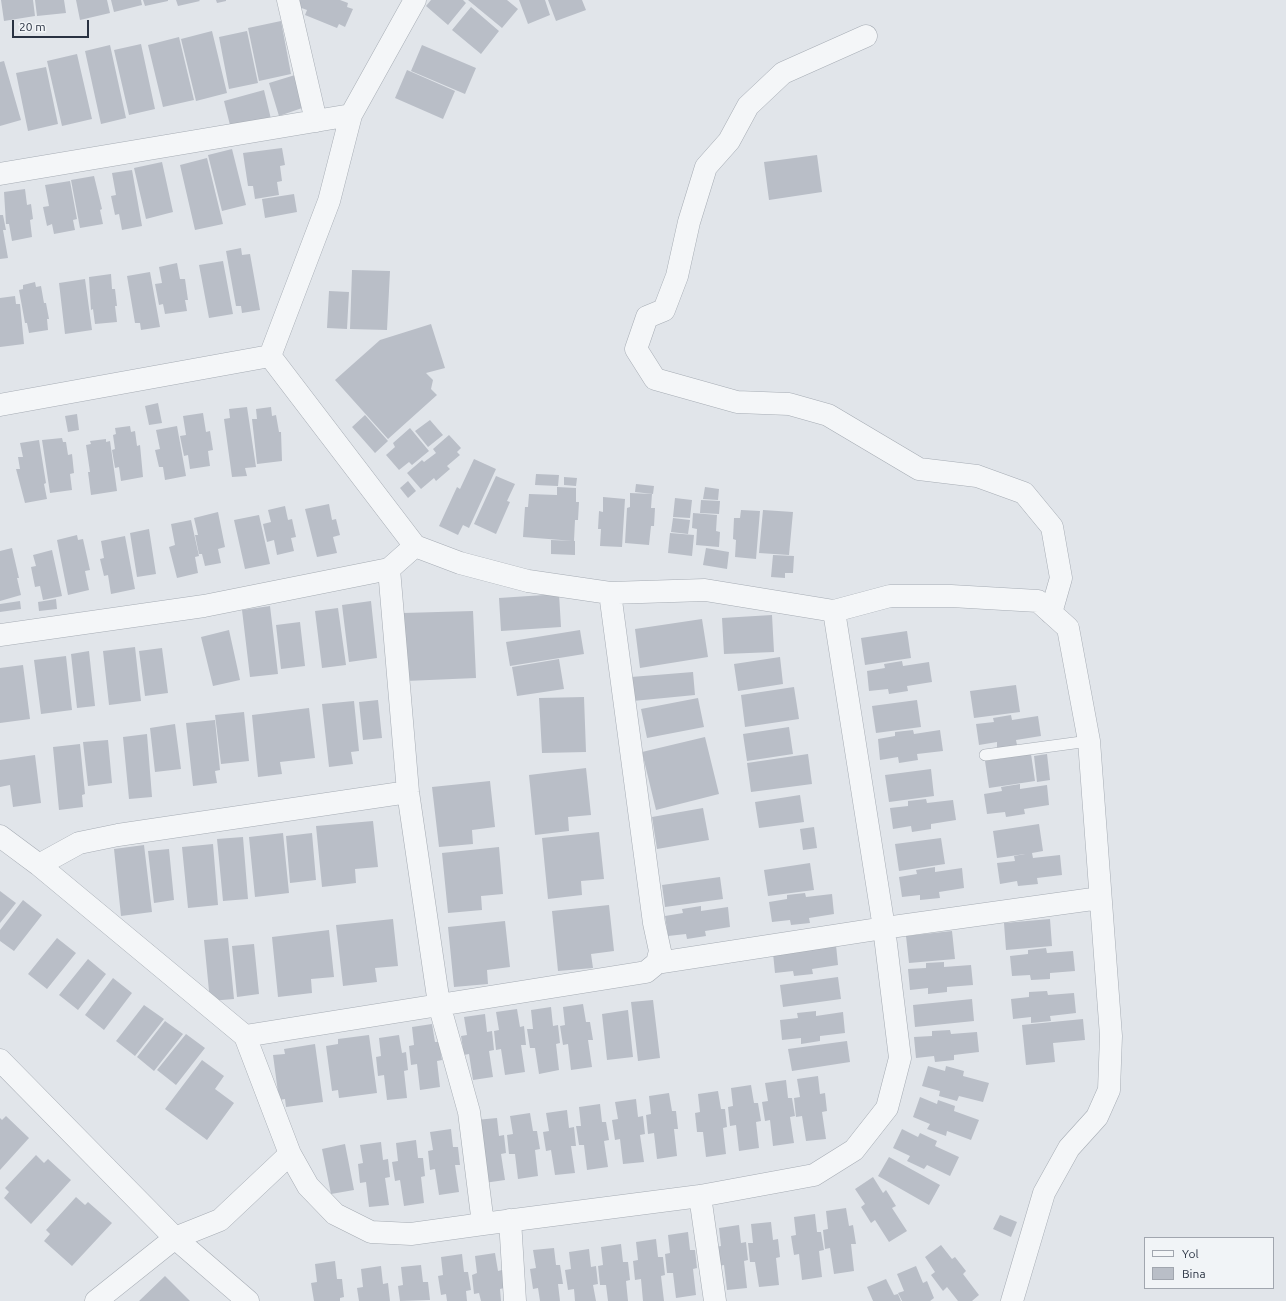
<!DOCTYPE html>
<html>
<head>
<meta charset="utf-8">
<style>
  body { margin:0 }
  #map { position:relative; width:1286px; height:1301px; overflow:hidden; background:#e1e5ea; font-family:Ubuntu,sans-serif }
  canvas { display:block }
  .legend { position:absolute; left:1144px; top:1237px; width:130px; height:52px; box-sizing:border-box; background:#f1f4f7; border:1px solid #a1a6af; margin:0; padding:5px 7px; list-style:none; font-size:12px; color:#293242 }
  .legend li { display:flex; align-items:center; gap:8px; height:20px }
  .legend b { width:20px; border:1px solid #a1a6af }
  .scale { position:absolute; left:12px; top:20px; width:77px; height:18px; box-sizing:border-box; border:2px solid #293242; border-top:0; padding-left:5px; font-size:12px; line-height:14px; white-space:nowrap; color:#293242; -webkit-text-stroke:3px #f1f4f7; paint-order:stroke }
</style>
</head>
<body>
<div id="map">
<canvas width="1286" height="1301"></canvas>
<ul class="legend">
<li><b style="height:5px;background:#f4f6f8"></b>Yol</li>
<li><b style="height:11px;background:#b9bec7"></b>Bina</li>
</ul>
<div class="scale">20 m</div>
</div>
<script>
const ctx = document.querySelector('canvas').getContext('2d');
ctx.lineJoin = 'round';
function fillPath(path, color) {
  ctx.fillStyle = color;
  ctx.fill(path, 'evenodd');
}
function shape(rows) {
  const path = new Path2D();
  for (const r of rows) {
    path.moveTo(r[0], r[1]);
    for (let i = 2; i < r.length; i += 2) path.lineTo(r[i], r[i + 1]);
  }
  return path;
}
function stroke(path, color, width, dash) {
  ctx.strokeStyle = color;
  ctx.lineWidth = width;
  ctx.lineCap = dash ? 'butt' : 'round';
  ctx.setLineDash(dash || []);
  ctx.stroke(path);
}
fillPath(shape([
  [1,0,33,0,35,16,4,21],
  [35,0,64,0,66,13,37,16],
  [76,0,107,0,110,13,80,20],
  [111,0,141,0,142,5,114,12],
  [143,0,168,0,168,1,145,6],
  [176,0,199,0,200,1,178,6],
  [216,0,226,0,226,1,217,3],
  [295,0,340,0,348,3,347,7,353,9,345,27,339,24,337,28,305,15,307,10,293,5],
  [431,0,463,0,466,3,448,25,426,6],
  [468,0,507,0,518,9,502,28],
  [519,0,545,0,550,15,528,24],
  [548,0,582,0,586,10,556,21],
  [471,7,499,31,481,54,452,30],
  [281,21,291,74,259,81,248,28],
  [212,31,227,93,196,101,181,39],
  [247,31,258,83,229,89,219,37],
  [179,37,194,100,163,107,148,45],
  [141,44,155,109,129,115,114,50],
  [110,45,126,118,101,124,85,51],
  [422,45,476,68,465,94,411,71],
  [77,54,92,119,62,126,47,61],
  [4,61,21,120,0,126,0,62],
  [46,67,58,124,28,131,16,73],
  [407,70,455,91,443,119,395,98],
  [295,75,305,107,279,116,269,83],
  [264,90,271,119,231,129,224,101],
  [282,148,285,165,280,166,282,181,277,182,279,195,255,199,253,186,248,186,243,153],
  [232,149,246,205,222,211,208,155],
  [817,155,822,192,769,200,764,162],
  [207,158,223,224,195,230,180,165],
  [162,162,173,212,146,219,134,168],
  [132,170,142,226,122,230,119,214,115,215,111,196,116,195,112,173],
  [94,176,102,209,100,210,103,224,80,228,71,180],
  [70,181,77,219,73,220,75,230,54,234,52,224,47,226,43,207,49,206,45,185],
  [25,189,27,205,31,204,33,219,30,220,32,237,12,241,9,224,6,224,4,192],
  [294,194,297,212,265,218,262,199],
  [0,215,3,215,6,230,3,230,8,258,0,259],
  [241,248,242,255,250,254,260,310,242,313,241,306,236,306,226,251],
  [223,261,233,314,209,318,199,265],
  [177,263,180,279,185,279,188,300,185,300,187,311,165,314,163,304,159,305,155,284,162,283,159,267],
  [352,270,390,271,387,330,350,329],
  [150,272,160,327,141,330,140,323,135,323,127,276],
  [111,274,112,289,115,289,117,306,115,306,117,322,95,324,93,309,91,310,89,277],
  [85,279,92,330,65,334,59,283],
  [35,282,36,287,41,286,44,303,46,303,49,319,47,319,48,330,29,333,27,323,25,323,19,290,23,289,23,285],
  [329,291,349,292,347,329,327,328],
  [15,296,16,304,20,304,24,344,0,347,0,298],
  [431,324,445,368,426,373,433,380,431,389,437,395,388,439,335,380,380,340],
  [158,403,162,423,149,425,145,406],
  [247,407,256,467,245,468,247,476,232,477,224,419,230,418,229,409],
  [271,407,272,416,276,415,279,432,281,432,282,461,257,464,252,419,257,419,256,409],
  [203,413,206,432,210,431,213,450,208,451,210,466,190,469,188,455,184,456,180,436,186,435,183,416],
  [77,414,79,430,68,432,65,416],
  [365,415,388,441,375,453,352,427],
  [430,420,443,435,428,447,415,431],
  [130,426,131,432,135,431,137,446,140,445,143,477,121,481,119,467,115,468,112,450,115,449,113,435,116,434,115,428],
  [177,426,186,476,165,480,163,467,159,467,155,450,160,449,156,430],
  [410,428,429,451,412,465,409,462,399,470,386,455,395,447,393,443],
  [449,435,461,448,457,452,460,455,447,466,450,469,436,481,434,478,421,489,407,473,422,460,424,462,436,453,433,449],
  [62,438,63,442,66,442,68,455,72,454,74,473,70,474,72,490,50,493,42,440],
  [106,439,106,442,110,441,117,491,91,495,88,472,90,472,86,445,91,444,90,441],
  [39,440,46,483,44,484,47,499,25,503,16,469,20,469,18,457,23,457,20,443],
  [474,459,496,469,469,528,463,525,458,535,439,526,457,487,460,489],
  [536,474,559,475,558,486,535,485],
  [496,476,515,484,507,501,510,502,496,534,474,524],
  [564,477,577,478,576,486,564,485],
  [408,481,416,491,408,498,400,488],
  [636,484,654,486,653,494,635,492],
  [557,487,576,488,576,502,579,502,578,520,575,520,574,541,523,537,525,507,528,507,529,494,557,495],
  [705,487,719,489,718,500,703,499],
  [630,493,652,494,651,508,655,508,654,526,651,526,649,545,625,543,627,508,630,507],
  [603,497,625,499,622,547,600,546,601,529,598,529,599,511,603,512],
  [675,498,692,500,690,518,673,517],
  [701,500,720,501,719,514,700,513],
  [329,504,332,520,336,519,340,535,333,537,337,553,317,557,305,509],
  [285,506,288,520,292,519,296,537,291,538,294,551,277,555,274,540,267,542,263,524,271,522,268,510],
  [741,510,760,511,756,559,735,557,736,540,733,539,734,518,740,518],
  [763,510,793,512,789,555,759,553],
  [218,512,225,547,218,549,221,563,205,566,202,554,199,554,195,535,198,535,194,518],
  [693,513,717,515,716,531,720,532,719,547,696,545,697,529,692,528],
  [259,515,270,564,245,569,234,520],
  [673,518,690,520,688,534,671,532],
  [191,520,199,556,195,557,198,573,177,578,169,547,175,545,171,524],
  [149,529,156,574,137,577,130,533],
  [670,533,694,535,692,556,668,553],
  [77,535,78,540,83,539,90,570,85,571,89,590,68,595,57,540],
  [125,536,135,589,111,594,108,575,104,576,100,559,104,558,101,541],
  [551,540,575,541,575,555,551,554],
  [12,548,19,578,17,578,21,595,0,601,0,551],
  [706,548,729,552,727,569,703,565],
  [52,550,62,596,43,600,40,586,35,587,31,567,36,566,33,555],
  [773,555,794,556,793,573,785,573,785,578,771,577],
  [559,594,561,627,501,631,499,598],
  [56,599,57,609,39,611,38,602],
  [20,601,21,609,0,612,0,604],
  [371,601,377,658,349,662,342,605],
  [270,606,278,674,250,677,242,610],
  [338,608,346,665,322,668,315,611],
  [473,611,476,678,406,681,403,613],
  [772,615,774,652,724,654,722,618],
  [702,619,708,657,640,668,635,629],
  [300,622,305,666,281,669,276,625],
  [229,630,240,680,213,686,201,637],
  [580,630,584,654,510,666,506,642],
  [907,631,911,658,865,665,861,638],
  [135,647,141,701,109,705,103,651],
  [162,648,168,693,145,696,139,651],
  [89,651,95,706,77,708,71,654],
  [66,656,72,710,41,714,34,660],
  [780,657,783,684,738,691,734,664],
  [559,659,564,689,517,696,512,667],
  [902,661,903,666,929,662,932,682,907,686,908,691,889,694,888,689,869,691,867,671,885,668,884,664],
  [23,665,30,719,0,723,0,668],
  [693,672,695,695,633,701,631,677],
  [1016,685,1020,712,974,718,970,691],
  [794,687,799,719,745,727,741,695],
  [584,697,586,752,542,753,539,698],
  [698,698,704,727,647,738,641,709],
  [378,700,382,738,363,740,359,702],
  [917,700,921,727,876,733,872,706],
  [354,701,359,751,351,752,353,764,329,767,322,704],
  [309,708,315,758,280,762,282,774,258,777,252,715],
  [244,712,249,761,221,764,215,715],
  [1011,715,1012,720,1038,716,1041,736,1016,740,1017,745,997,748,997,742,979,745,976,724,994,722,993,718],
  [215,720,220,770,215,771,217,783,193,786,186,723],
  [175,724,181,769,155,772,150,728],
  [789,727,793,754,747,761,743,734],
  [913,730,914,734,940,730,943,751,917,754,918,760,899,763,898,757,880,760,878,739,895,736,895,732],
  [147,734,152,797,129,799,123,737],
  [705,737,719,794,656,810,642,752],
  [108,740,112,783,88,786,83,742],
  [80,744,85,794,82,795,83,807,59,810,53,747],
  [808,754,812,784,751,792,747,763],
  [1031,754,1035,781,989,788,985,761],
  [1047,754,1050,780,1037,782,1034,756],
  [35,755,41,803,13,807,10,785,0,787,0,760],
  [586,768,591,815,568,817,569,831,535,835,529,775],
  [931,769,934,796,889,802,885,775],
  [490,781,495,827,472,830,473,844,439,847,432,787],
  [1020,784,1020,789,1047,785,1049,805,1024,809,1025,814,1006,817,1005,812,987,814,984,794,1002,791,1001,787],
  [800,795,804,822,759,828,755,802],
  [926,799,927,803,953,800,956,820,931,824,931,829,912,832,911,826,893,829,890,808,908,806,908,801],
  [703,808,709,840,657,849,652,817],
  [373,821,378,867,355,869,356,883,322,887,316,826],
  [1039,824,1043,851,1032,853,1033,858,1060,855,1062,875,1037,878,1038,884,1018,886,1017,881,1000,884,997,863,1015,861,1014,856,1025,854,997,858,993,831],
  [814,827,817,848,803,850,800,829],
  [599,832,604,879,581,881,582,895,548,899,542,838],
  [283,833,289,893,255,897,249,837],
  [312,833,316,880,290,883,286,836],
  [243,837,248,899,223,901,217,839],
  [941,838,945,864,899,871,895,844],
  [213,844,218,905,188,908,182,847],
  [144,845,152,912,121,916,114,849],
  [499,847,503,894,481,896,482,910,448,913,442,853],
  [169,849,174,900,154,903,148,851],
  [810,863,814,890,768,896,764,870],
  [935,867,935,872,962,868,964,888,939,892,940,898,920,900,920,895,902,897,899,877,917,874,916,870],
  [720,877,723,899,665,907,662,885],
  [0,891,16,903,0,923],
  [805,893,806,897,832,894,834,914,809,918,810,923,791,925,790,920,772,922,769,902,787,899,787,895],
  [23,900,42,915,14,951,0,941,0,930],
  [609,905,614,951,591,954,593,968,558,971,552,911],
  [701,906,701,911,728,907,730,927,705,931,706,936,687,939,686,934,668,936,665,916,683,913,682,909],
  [393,919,398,966,375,968,377,982,343,986,336,925],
  [1050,919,1052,946,1006,950,1004,923],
  [505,921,510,967,487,970,488,984,454,987,448,927],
  [329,930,334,977,311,979,312,993,278,997,272,937],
  [952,931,955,959,909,963,906,936],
  [57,938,76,953,47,989,28,974],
  [228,938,234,999,210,1001,204,940],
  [254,944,259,994,237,997,232,946],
  [836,945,838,965,812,969,813,974,794,976,793,971,775,973,773,953],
  [1046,948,1047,953,1073,951,1075,971,1050,973,1050,979,1031,980,1030,975,1012,976,1010,956,1028,954,1028,950],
  [88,959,106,974,78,1010,59,995],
  [944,962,944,967,971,965,973,985,947,987,947,992,928,994,928,988,910,990,908,969,926,968,926,963],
  [838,977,841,999,783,1007,780,985],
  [113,978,132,993,104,1030,85,1015],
  [1047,991,1048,995,1074,993,1076,1013,1050,1016,1051,1021,1031,1023,1031,1017,1013,1019,1011,999,1029,997,1029,992],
  [972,999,974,1021,915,1027,913,1005],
  [653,1000,660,1058,638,1061,631,1002],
  [583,1004,586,1022,590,1022,593,1040,588,1040,592,1067,571,1070,568,1044,563,1045,560,1026,565,1025,563,1007],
  [144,1005,164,1019,135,1056,116,1041],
  [551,1007,553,1026,558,1025,560,1043,556,1044,559,1070,539,1074,535,1048,530,1048,527,1029,533,1029,531,1010],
  [517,1009,520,1027,524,1026,526,1045,521,1045,525,1072,505,1075,501,1049,496,1050,494,1031,499,1030,496,1012],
  [628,1010,633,1057,607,1060,602,1014],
  [816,1011,816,1016,843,1012,845,1033,820,1036,820,1041,801,1044,801,1038,782,1040,780,1020,798,1018,797,1013],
  [485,1014,487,1032,492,1031,494,1050,489,1051,493,1077,473,1080,469,1054,464,1055,461,1036,467,1035,464,1017],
  [1083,1019,1085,1040,1053,1043,1055,1062,1026,1065,1022,1025],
  [165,1021,183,1034,154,1071,137,1057],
  [432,1024,435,1042,439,1042,442,1060,437,1061,440,1087,420,1090,417,1064,411,1065,409,1046,414,1045,412,1027],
  [950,1030,951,1034,977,1032,979,1052,954,1055,954,1060,935,1062,934,1056,916,1058,914,1037,932,1036,932,1031],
  [186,1034,205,1048,176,1085,157,1070],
  [369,1035,377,1093,339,1098,338,1090,332,1091,326,1046,338,1044,338,1039],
  [399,1035,402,1053,406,1052,408,1070,404,1071,407,1098,387,1100,384,1075,378,1076,376,1057,381,1056,379,1038],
  [847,1041,850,1062,792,1071,788,1049],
  [315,1044,323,1102,286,1107,285,1099,279,1100,273,1055,285,1054,284,1049],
  [202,1060,224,1076,215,1089,234,1103,207,1140,165,1109],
  [928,1066,945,1071,946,1066,964,1071,963,1076,989,1083,983,1102,959,1096,957,1101,939,1096,940,1091,922,1086],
  [818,1076,820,1094,825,1093,827,1111,822,1112,826,1139,806,1141,802,1116,796,1117,794,1098,800,1097,797,1079],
  [786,1080,788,1098,792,1098,795,1116,790,1117,794,1143,773,1146,770,1120,765,1121,762,1102,768,1101,765,1083],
  [751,1085,754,1103,758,1103,761,1121,756,1122,759,1148,739,1151,736,1125,730,1126,728,1107,733,1106,731,1088],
  [718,1091,721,1109,725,1109,727,1127,723,1128,726,1154,706,1157,703,1132,697,1132,695,1113,700,1112,698,1094],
  [669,1093,672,1111,676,1111,678,1129,674,1129,677,1156,657,1159,654,1133,648,1134,646,1115,651,1114,649,1096],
  [920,1097,937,1104,938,1100,955,1106,954,1111,979,1120,971,1140,947,1131,946,1136,927,1129,930,1124,913,1117],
  [636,1099,638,1117,643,1116,645,1134,640,1135,644,1162,623,1164,620,1139,615,1140,612,1120,618,1119,615,1102],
  [600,1104,602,1122,606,1122,609,1140,604,1141,608,1167,587,1170,584,1145,579,1145,576,1126,581,1126,579,1107],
  [567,1110,569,1128,574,1127,576,1146,571,1146,575,1173,555,1175,551,1150,546,1151,543,1132,549,1131,546,1113],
  [530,1113,533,1131,537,1131,540,1149,535,1150,538,1176,518,1179,515,1154,509,1154,507,1135,513,1134,510,1116],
  [6,1116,29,1138,0,1170,0,1118,2,1120],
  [497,1118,499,1136,504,1135,506,1153,501,1154,505,1180,484,1183,476,1120],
  [451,1129,453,1147,458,1147,460,1165,455,1165,459,1192,439,1195,435,1169,430,1170,428,1151,433,1150,430,1132],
  [902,1129,918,1137,920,1133,937,1141,935,1146,959,1157,950,1176,927,1165,924,1169,907,1161,910,1156,893,1148],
  [416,1140,418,1158,423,1158,425,1176,421,1177,424,1203,404,1206,400,1180,395,1181,392,1162,398,1161,396,1143],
  [381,1142,383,1160,388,1159,390,1177,385,1178,389,1205,369,1207,366,1182,360,1183,358,1164,363,1163,360,1145],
  [345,1144,354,1190,331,1194,322,1149],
  [36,1155,44,1163,48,1159,71,1180,31,1224,4,1198,9,1192,5,1188],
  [889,1157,940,1185,929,1205,878,1176],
  [873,1177,883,1193,886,1190,896,1206,892,1208,907,1231,889,1242,875,1220,871,1223,861,1207,865,1204,855,1189],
  [76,1197,85,1205,88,1202,112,1223,72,1266,44,1241,50,1234,46,1230],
  [846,1208,849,1226,853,1225,856,1244,851,1244,854,1271,834,1274,830,1248,825,1249,823,1230,828,1229,826,1211],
  [815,1214,817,1232,821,1232,824,1250,819,1251,822,1277,802,1280,799,1254,794,1255,791,1236,796,1235,794,1217],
  [1000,1215,1017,1222,1011,1237,993,1229],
  [771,1222,773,1240,778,1239,780,1257,776,1258,779,1285,759,1287,755,1262,750,1262,748,1243,753,1243,751,1224],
  [739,1225,741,1243,746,1242,748,1260,744,1261,747,1288,727,1290,724,1265,718,1266,715,1247,721,1246,719,1228],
  [688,1232,690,1250,695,1250,697,1268,693,1269,696,1295,676,1298,673,1273,667,1273,665,1254,670,1253,668,1235],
  [656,1239,658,1257,663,1257,665,1275,661,1276,664,1301,643,1301,641,1279,635,1280,633,1261,638,1260,636,1242],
  [621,1244,623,1262,628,1262,630,1280,626,1281,628,1301,608,1301,606,1285,600,1285,598,1266,603,1265,601,1247],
  [941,1245,952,1259,955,1257,966,1271,963,1274,979,1295,972,1301,958,1301,947,1287,943,1291,931,1275,935,1272,925,1257],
  [554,1248,556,1265,560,1265,563,1284,558,1284,560,1301,540,1301,538,1288,533,1289,530,1269,536,1268,533,1250],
  [589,1249,591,1267,596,1266,598,1284,593,1285,596,1301,575,1301,574,1289,568,1290,565,1270,571,1269,569,1252],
  [495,1253,498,1271,502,1270,504,1288,500,1289,501,1301,481,1301,479,1293,474,1294,472,1275,477,1273,475,1256],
  [462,1254,464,1272,468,1272,471,1290,466,1291,467,1301,447,1301,446,1294,441,1295,438,1276,443,1275,441,1257],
  [335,1261,337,1279,342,1279,344,1297,340,1298,340,1301,314,1301,311,1283,317,1282,315,1264],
  [421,1265,423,1282,428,1282,430,1300,400,1301,398,1286,403,1285,401,1267],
  [381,1266,383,1284,388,1283,390,1301,359,1301,357,1288,363,1287,361,1269],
  [916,1266,923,1283,927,1281,934,1298,930,1301,902,1301,898,1293,904,1291,897,1274],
  [165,1276,190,1301,139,1301],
  [886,1279,894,1295,898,1294,901,1301,873,1301,867,1287]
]), '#b9bec7');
const lane = shape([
  [985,755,1089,741]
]);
const street = shape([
  [288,0,316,121],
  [866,36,783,73,748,106,729,141,706,167,689,222,677,276,664,310,647,317,636,349,655,379,737,402,789,404,828,415,919,469,977,476,1024,493,1052,527,1061,578,1051,613],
  [0,174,351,115],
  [270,356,415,546,460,563,528,581,610,593,705,590,834,611,890,596,951,596,1038,601,1068,628,1089,741,1111,1036,1109,1090,1097,1117,1069,1148,1044,1193,1012,1301],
  [270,356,329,201,351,115,415,0],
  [0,405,270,356],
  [389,569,408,792,439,1004,469,1112,483,1224],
  [0,635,204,606,389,569,415,546],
  [0,836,39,865,245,1036,290,1154,308,1186,335,1214,371,1232,411,1234,483,1224,700,1196,814,1175,854,1150,887,1108,900,1058,884,928,834,611],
  [39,865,79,843,118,835,408,792],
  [657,963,884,928,1100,898],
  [245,1036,646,972,657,963,660,951,654,923,610,593],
  [0,1060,175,1238,248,1301],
  [700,1196,715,1301],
  [510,1220,515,1301],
  [96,1301,175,1238,220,1220,290,1154]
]);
stroke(lane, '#a6acb4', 12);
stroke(street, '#a6acb4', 23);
stroke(lane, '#f4f6f8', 11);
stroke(street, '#f4f6f8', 22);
</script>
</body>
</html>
